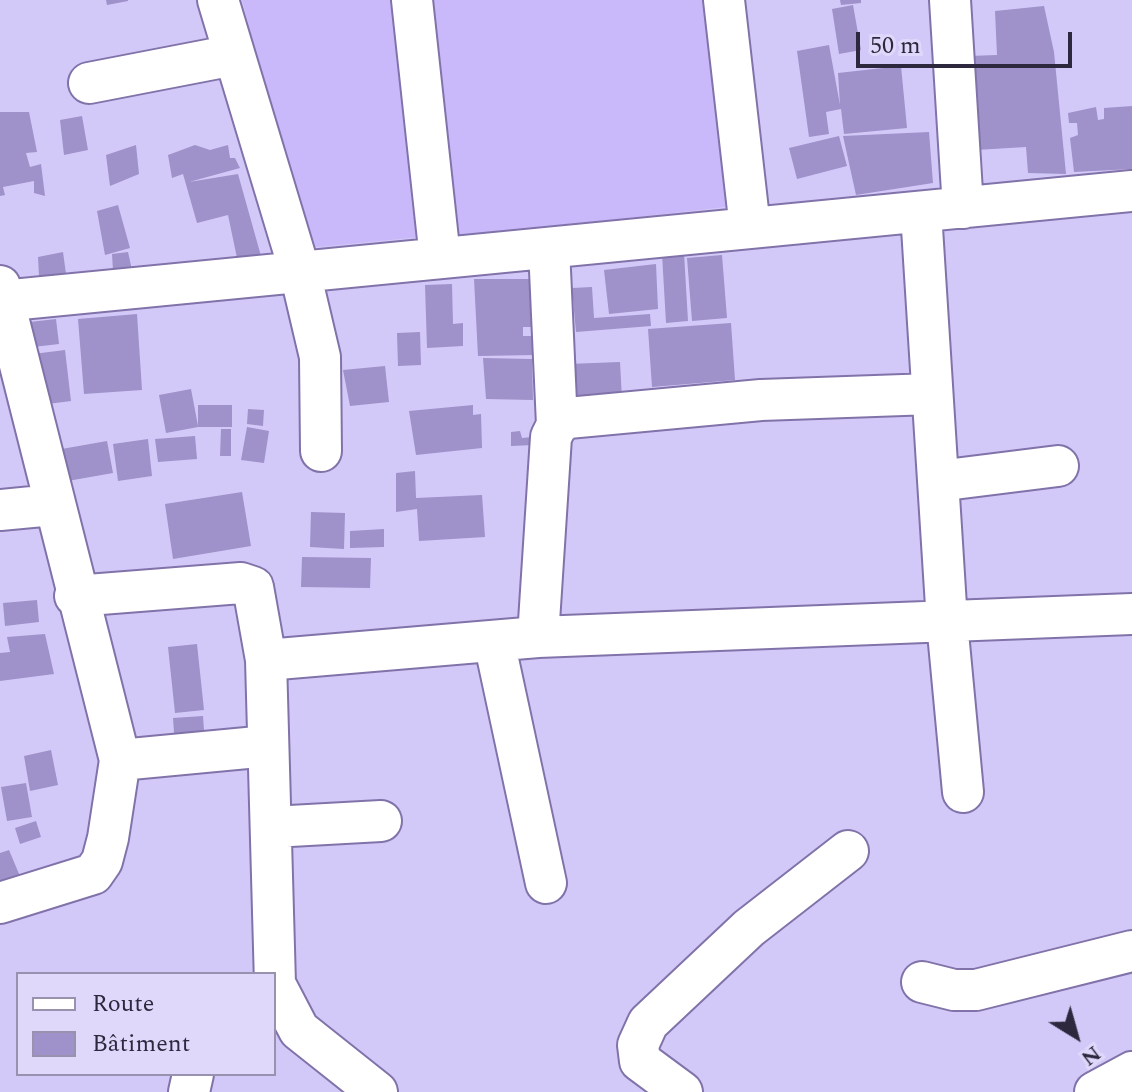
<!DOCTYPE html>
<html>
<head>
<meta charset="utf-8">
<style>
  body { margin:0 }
  #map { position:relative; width:1132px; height:1092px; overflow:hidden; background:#d3c9f8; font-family:Spectral,serif }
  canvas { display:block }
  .legend { position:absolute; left:16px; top:972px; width:260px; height:104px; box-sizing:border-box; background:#e0d8fb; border:2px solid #9992af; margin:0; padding:10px 14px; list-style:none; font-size:24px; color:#2e283e }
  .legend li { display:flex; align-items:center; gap:16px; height:40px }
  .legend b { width:40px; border:2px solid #9992af }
  .north { position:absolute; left:1036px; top:996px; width:80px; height:80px; -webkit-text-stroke:6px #e0d8fb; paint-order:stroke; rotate:143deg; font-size:22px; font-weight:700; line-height:32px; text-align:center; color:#2e283e }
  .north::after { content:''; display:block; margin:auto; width:28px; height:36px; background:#2e283e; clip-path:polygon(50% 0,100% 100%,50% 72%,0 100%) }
  .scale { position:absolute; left:856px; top:32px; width:216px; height:36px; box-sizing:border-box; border:4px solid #2e283e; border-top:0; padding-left:10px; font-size:24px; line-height:28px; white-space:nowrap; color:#2e283e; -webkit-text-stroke:6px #e0d8fb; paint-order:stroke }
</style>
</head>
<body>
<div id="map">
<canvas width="1132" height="1092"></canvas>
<ul class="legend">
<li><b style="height:10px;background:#fff"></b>Route</li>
<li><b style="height:22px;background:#9f91c9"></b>Bâtiment</li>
</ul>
<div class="north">N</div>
<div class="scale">50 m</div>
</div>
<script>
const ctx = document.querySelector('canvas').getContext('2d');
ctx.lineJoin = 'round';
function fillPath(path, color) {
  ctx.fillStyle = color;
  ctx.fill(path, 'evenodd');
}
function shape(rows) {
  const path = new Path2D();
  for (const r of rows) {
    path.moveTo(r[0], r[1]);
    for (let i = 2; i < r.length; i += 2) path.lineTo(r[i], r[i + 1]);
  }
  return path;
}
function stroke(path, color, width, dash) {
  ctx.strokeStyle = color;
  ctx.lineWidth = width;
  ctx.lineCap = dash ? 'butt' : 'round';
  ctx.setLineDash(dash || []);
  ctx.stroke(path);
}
fillPath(shape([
  [242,0,401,0,430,236,308,248],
  [425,0,703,0,734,206,446,239]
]), '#c9b9fa');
fillPath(shape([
  [106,0,128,0,128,1,107,5],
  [840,0,861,0,861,3,841,5],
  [853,5,861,50,839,54,832,9],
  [1044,6,1054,52,1066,174,1028,173,1026,147,976,150,969,56,997,55,995,11],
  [829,45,840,105,838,73,901,66,907,128,844,134,841,109,826,112,829,134,809,137,797,51],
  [1132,106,1132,169,1074,172,1070,138,1078,135,1077,123,1069,123,1068,113,1096,107,1098,120,1104,119,1104,108],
  [0,112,29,112,37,152,26,153,30,167,41,164,45,196,34,193,34,181,3,187,5,195,0,196],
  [82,116,88,150,64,155,60,120],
  [929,132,933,183,856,195,843,136],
  [839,136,847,166,797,179,789,148],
  [136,145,139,174,110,186,106,155],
  [195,145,210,150,228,145,230,158,235,158,240,168,189,182,238,174,261,256,237,258,228,215,197,223,183,174,172,178,168,155],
  [118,205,130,248,105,255,97,211],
  [63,252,66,274,39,276,38,257],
  [128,252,132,270,113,271,112,254],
  [684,253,688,321,666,323,662,254],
  [722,255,727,318,692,321,687,258],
  [656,264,658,309,609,314,604,270],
  [474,279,531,279,535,327,523,327,523,336,537,336,536,355,478,356],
  [452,284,453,324,463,323,463,346,427,348,425,285],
  [592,287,594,318,650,314,651,326,576,332,572,288],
  [137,314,142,390,84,394,78,319],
  [56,319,59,344,25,348,21,323],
  [731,323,735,380,652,387,648,329],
  [420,332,421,365,398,366,397,333],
  [65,350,71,401,40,405,33,354],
  [483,358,532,359,533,400,486,399],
  [620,362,622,399,569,401,568,364],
  [385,366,389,402,350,406,343,370],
  [191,389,198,426,198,405,232,405,232,427,198,427,166,433,159,395],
  [473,405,473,415,481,414,482,448,416,455,409,411],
  [248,409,264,410,263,426,247,424],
  [247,427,269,431,264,463,241,460],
  [221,429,231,429,231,456,220,456],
  [520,431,522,438,532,437,533,445,511,446,511,432],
  [195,436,197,459,158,462,155,439],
  [148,439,152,476,118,481,113,444],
  [107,441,113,473,62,482,56,450],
  [415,471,416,498,482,495,485,537,419,541,417,509,396,512,396,473],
  [242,492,251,546,173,559,165,504],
  [311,512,345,513,344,549,310,547],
  [384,529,384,547,350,548,350,531],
  [302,557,371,558,370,588,301,587],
  [37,600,39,622,5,626,3,603],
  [45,634,54,674,0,681,0,653,10,652,7,637],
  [197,644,204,710,175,713,168,647],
  [203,716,205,744,175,746,173,718],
  [51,750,58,785,30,791,24,756],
  [26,783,32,817,7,821,1,787],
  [36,821,41,837,20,844,15,828],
  [9,850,22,881,0,889,0,853]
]), '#9f91c9');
const minor = shape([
  [218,0,300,272,320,357,321,451],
  [412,0,440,258],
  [724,0,750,228],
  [950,0,963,208],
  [89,83,234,55],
  [921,212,947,622,963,792],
  [549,248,557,425],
  [0,286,120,760,108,838,102,861,93,874,0,903],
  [0,301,1132,191],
  [938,481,1058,466],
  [0,510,53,505],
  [75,596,241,583,253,587,266,660,275,984,299,1030,377,1092],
  [538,637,551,437,557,425,568,418,761,400,932,394],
  [494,641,546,883],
  [266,660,538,637,1132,614],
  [120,760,268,746],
  [272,827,381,821],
  [922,982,954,990,976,990,1132,951],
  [189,1092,193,1074],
  [682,1092,640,1061,638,1045,648,1023,749,928,848,851],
  [1095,1092,1132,1072]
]);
stroke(minor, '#8173a9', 44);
stroke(minor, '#fff', 40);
</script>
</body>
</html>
